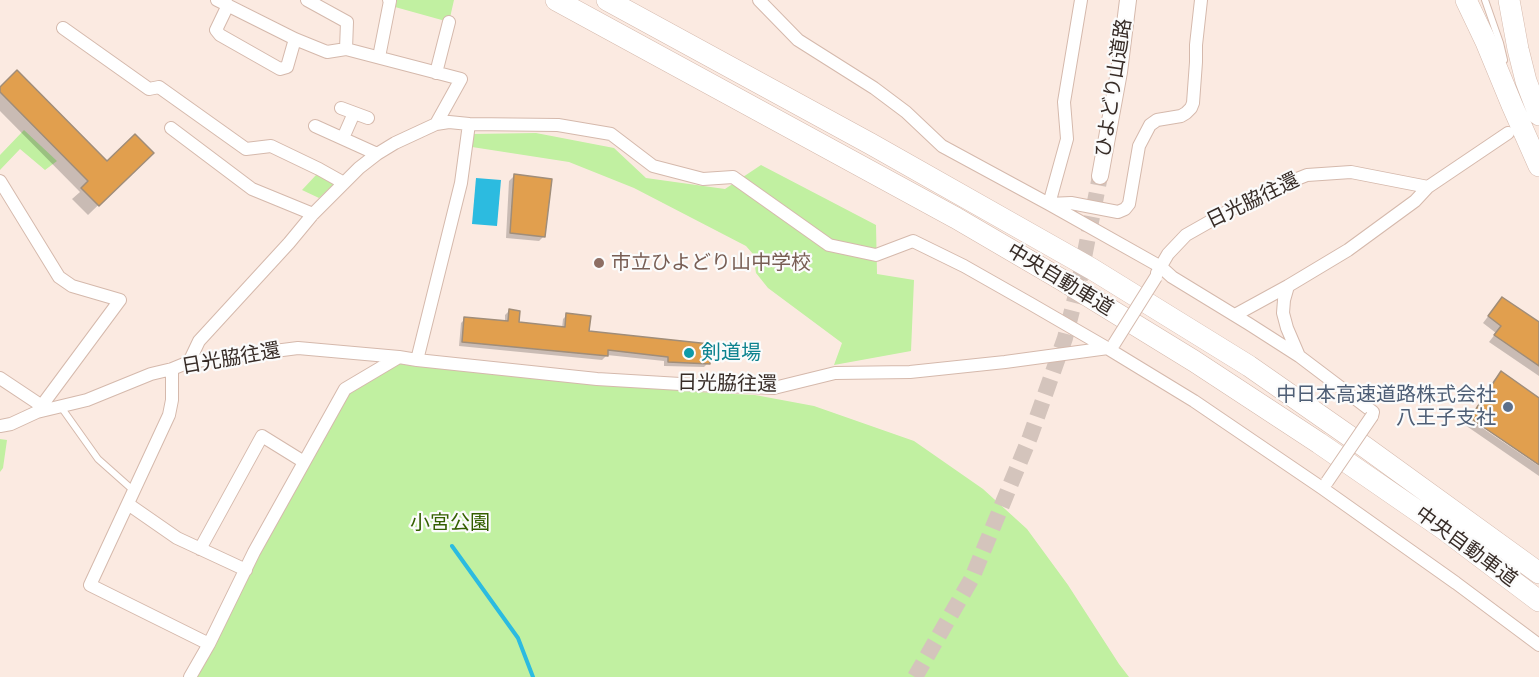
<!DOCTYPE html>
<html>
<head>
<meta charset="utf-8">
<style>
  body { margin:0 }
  canvas { display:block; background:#fbeae1 }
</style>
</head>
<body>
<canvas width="1539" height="677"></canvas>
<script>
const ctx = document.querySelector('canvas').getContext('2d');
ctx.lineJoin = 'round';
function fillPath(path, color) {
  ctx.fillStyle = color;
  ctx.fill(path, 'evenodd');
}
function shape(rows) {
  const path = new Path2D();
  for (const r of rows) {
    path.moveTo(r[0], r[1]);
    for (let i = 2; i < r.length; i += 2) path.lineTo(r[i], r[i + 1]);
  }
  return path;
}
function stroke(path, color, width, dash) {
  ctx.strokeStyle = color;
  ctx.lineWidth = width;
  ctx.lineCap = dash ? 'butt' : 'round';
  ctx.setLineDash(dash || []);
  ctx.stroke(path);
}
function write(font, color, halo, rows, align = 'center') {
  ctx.font = font + ' "Noto Sans","Noto Sans JP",sans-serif';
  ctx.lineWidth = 4.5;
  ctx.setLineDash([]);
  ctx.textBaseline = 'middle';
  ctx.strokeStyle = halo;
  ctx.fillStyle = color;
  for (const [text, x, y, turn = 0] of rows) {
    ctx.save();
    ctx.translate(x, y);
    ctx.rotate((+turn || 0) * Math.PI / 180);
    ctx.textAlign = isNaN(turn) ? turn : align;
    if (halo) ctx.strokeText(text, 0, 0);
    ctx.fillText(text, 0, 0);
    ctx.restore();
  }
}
fillPath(shape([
  [397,0,454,0,449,22,395,7],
  [24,130,57,161,45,170,20,149,0,170,0,155],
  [536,133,614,148,646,178,725,189,761,165,876,225,877,274,914,280,911,351,834,365,842,343,768,288,756,273,753,254,746,246,634,188,569,162,472,147,472,134],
  [317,174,334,184,319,198,302,190],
  [395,362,616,385,713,393,755,395,814,406,914,441,983,489,1027,529,1068,585,1119,664,1129,677,190,677,345,389],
  [0,439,7,440,3,468,0,472]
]), '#c1f0a1');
fillPath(shape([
  [476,178,501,180,497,226,472,224]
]), '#2cbbe0');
fillPath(shape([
  [0,89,107,163,152,153,88,215,72,199,80,192,0,111],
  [514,176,544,236,539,241,506,238,509,181],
  [1496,306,1539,324,1539,376,1489,342,1496,333,1483,323],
  [509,311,518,323,562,328,563,319,567,315,587,332,708,363,704,367,664,366,664,361,607,355,602,360,459,346,461,323,465,319,505,322,505,315],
  [1501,373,1539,399,1539,463,1470,417,1494,380],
  [1469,419,1539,466,1539,476,1465,425]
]), '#0003');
stroke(shape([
  [452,546,518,638,533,677]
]), '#2cbbe0', 4);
const building = shape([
  [17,70,107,161,135,134,154,153,99,206,81,188,88,181,0,92,0,87,17,70],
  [514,174,552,179,545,237,510,233,514,174],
  [1502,297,1539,322,1539,366,1494,335,1501,326,1488,316,1502,297],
  [509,309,520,311,519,322,565,327,566,313,591,316,589,331,710,344,710,364,668,362,668,357,608,350,608,356,462,342,464,317,508,321,509,309],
  [1501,371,1539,398,1539,465,1470,418,1501,371]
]);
fillPath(building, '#e19f4e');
stroke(building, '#a08d79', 1.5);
stroke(shape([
  [915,677,972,578,1030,437,1065,338,1079,283,1100,176]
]), '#d4c4bc', 16, [16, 8]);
const lane = shape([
  [1485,0,1500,43,1504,60],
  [61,407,98,459,134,491]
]);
const street = shape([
  [217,0,295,39,327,52,346,49],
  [307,0,347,22,346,49,461,79,436,124],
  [759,0,798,40,874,88,906,112,942,146,1049,204,1161,267,1172,277,1249,324,1299,356,1373,412,1372,416],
  [1081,0,1064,102,1067,139,1049,204,1071,203,1118,212,1125,209,1129,204,1139,146,1150,125,1157,120,1181,116,1186,113,1191,108,1193,103,1196,62,1196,45,1201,0],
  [228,5,216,30,220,35,280,69,287,67,295,39],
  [63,28,149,89,159,87,246,149,271,146,319,169,344,183],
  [379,57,390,1,389,0],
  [436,73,449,22],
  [341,108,368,118],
  [469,124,558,125,611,134,653,166,703,179,733,177,829,245,876,255,913,241,964,266,1031,304,1107,348,1194,401,1322,488,1456,583,1539,645],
  [315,126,377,154],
  [171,128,252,189,313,214],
  [343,138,354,113],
  [0,181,59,277,72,286,120,300,37,412],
  [1157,273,1168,254,1186,235,1246,201,1274,188,1307,175,1351,172,1428,187,1508,133],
  [1288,286,1284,300,1283,313,1287,328,1299,356],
  [1235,315,1288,286,1348,250,1415,201,1428,187],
  [189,362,199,341,289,243,313,214,359,168,377,154,395,143,436,124,449,122,469,124,461,183,417,360],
  [172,369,172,400,169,415,90,585,209,644],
  [0,378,42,406],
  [0,426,11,424,37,412,87,400,151,374,172,369,189,362,298,348,399,357,417,360,597,379,697,385,774,388,835,373,910,372,1005,362,1108,348],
  [128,504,177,538,246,570],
  [200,549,262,436,304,462],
  [190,677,209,644,254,552,345,389,399,357]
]);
const secondary = shape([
  [1100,176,1119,72,1128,0]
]);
const highway = shape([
  [556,0,956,218,1062,280,1194,361,1319,443,1445,530,1539,601],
  [607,0,871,144,1092,269,1249,366,1365,447,1539,573],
  [1466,0,1486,42,1512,105,1539,166],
  [1509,0,1518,49,1526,81,1539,115]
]);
stroke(lane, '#d5b9ac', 8);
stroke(street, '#d5b9ac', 14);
stroke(secondary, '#d5b9ac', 18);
stroke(highway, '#d5b9ac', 22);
stroke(lane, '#fff', 6);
stroke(street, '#fff', 12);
stroke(secondary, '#fff', 16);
stroke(highway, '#fff', 21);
const streetBridge = shape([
  [1114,344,1156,277],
  [1327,482,1372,416]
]);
stroke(streetBridge, '#d5b9ac', 14, []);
stroke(streetBridge, '#fff', 12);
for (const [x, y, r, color] of [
  [599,263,6,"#8d6e63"],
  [689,353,6,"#0f9aa8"],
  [1508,407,6,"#5c6f8a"]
]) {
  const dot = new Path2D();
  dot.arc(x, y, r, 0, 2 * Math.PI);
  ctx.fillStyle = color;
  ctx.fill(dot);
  stroke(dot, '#fbfbfb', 2);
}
write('20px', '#372c27', '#fbfbfb', [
  ["ひよどり山道路",1114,88,-81],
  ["日光脇往還",1253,201,-26],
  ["中央自動車道",1060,280,31],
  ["日光脇往還",231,359,-10],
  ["日光脇往還",727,384,1],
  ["中央自動車道",1466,547,36]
]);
write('20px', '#785e54', '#fbfbfb', [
  ["市立ひよどり山中学校",611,263]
], 'left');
write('20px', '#0d838f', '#fbfbfb', [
  ["剣道場",701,353]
], 'left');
write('20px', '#4e5e75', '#fbfbfb', [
  ["中日本高速道路株式会社",1496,395],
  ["八王子支社",1496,418]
], 'right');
write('20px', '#345f00', '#fbfbfb', [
  ["小宮公園",450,523]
]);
</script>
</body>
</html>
